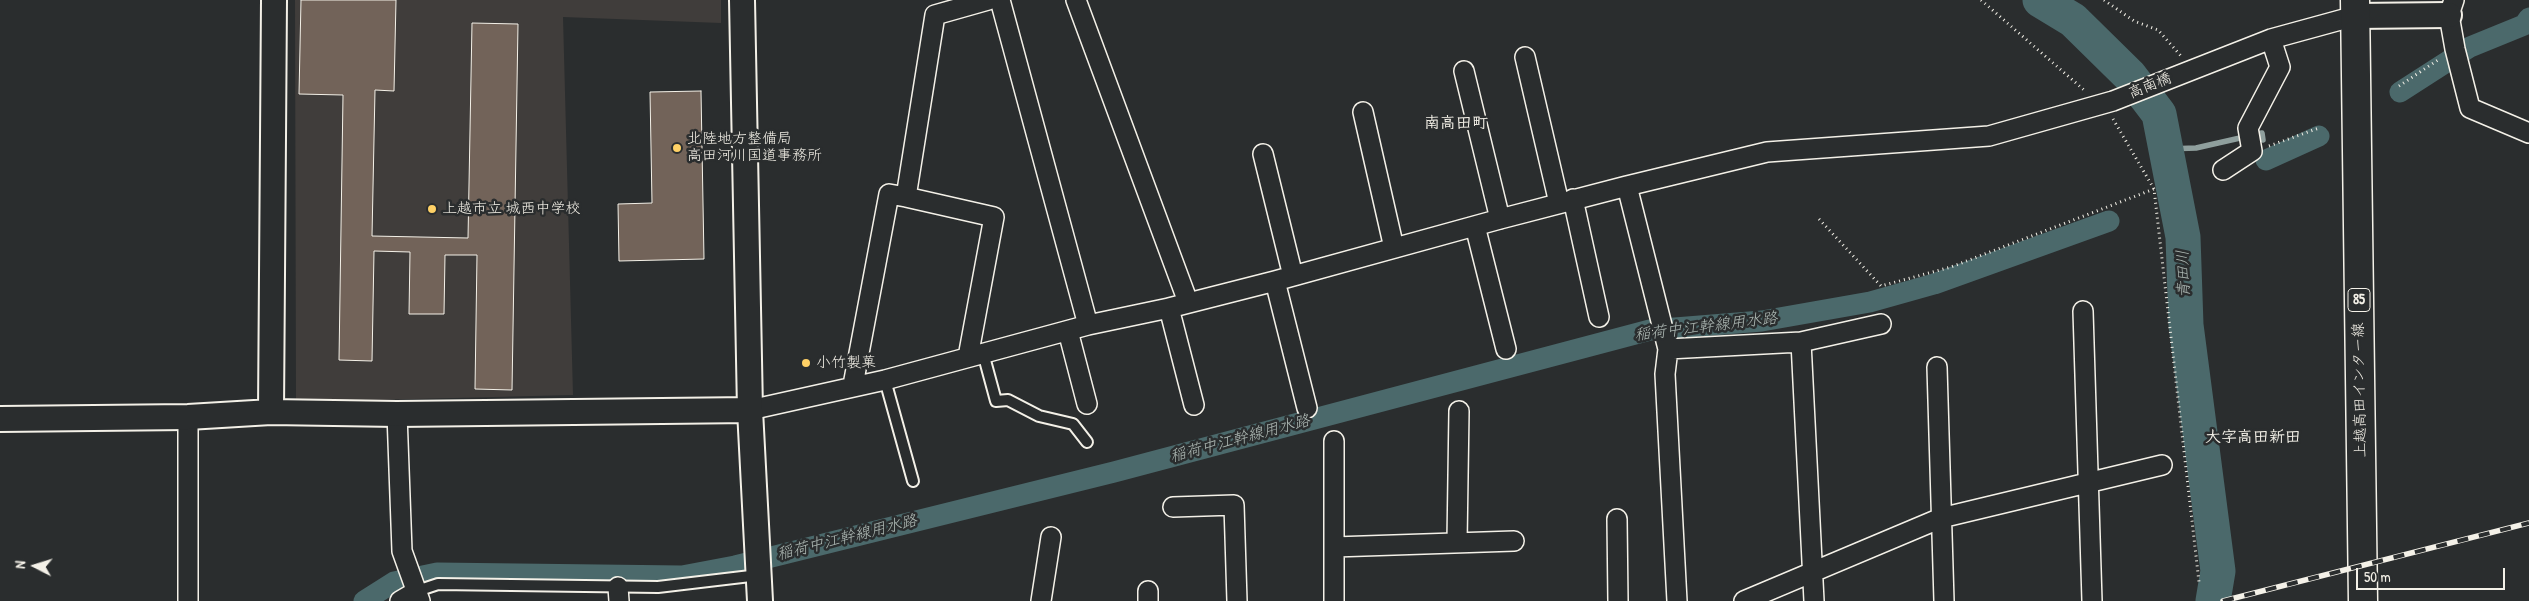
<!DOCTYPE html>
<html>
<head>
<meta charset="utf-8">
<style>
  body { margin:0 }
  #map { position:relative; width:2529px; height:601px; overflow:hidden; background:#2a2d2e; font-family:"Patrick Hand",sans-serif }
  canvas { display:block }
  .north { position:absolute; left:10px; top:541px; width:50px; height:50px; -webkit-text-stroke:4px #2a2d2e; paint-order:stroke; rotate:275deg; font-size:14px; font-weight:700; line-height:20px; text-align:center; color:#f4f1e8 }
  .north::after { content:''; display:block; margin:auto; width:18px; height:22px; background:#f4f1e8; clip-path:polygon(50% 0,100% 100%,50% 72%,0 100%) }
  .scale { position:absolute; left:2356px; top:568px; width:149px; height:22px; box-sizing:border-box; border:2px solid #f4f1e8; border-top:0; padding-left:6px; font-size:15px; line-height:18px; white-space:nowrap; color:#f4f1e8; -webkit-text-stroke:4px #2a2d2e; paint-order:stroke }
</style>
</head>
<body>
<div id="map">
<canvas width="2529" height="601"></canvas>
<div class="north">N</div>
<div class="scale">50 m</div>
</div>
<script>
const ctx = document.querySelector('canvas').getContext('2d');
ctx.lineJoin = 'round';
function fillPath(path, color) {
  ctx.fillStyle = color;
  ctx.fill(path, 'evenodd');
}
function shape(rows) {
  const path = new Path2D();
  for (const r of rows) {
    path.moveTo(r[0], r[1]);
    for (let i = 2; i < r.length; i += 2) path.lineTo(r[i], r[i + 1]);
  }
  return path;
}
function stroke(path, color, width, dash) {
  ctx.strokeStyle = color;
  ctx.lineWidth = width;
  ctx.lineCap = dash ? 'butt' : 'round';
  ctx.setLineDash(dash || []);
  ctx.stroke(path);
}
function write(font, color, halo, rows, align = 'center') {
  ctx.font = font + ' "Patrick Hand","Klee One",sans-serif';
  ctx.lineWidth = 5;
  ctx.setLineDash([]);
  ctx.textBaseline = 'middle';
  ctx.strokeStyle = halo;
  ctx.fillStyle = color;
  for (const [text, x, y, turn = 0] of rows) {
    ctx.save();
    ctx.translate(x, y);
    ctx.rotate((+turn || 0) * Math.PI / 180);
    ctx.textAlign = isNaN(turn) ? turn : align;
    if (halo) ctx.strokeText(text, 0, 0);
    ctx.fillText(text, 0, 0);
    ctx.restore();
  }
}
fillPath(shape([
  [295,0,721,0,721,23,563,17,573,395,296,402]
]), '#403d3b');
stroke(shape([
  [2166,149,2196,148,2262,133,2263,140],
  [2265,153,2266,160]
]), '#8f9f9d', 5.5);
stroke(shape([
  [2400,92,2470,47,2524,25,2529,18],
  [2266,160,2319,136],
  [364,601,394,582,437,573,682,576,735,566,1114,472,1650,330,1762,321,1870,302,1934,284,2109,221]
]), '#4b696b', 21);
stroke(shape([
  [2040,0,2073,20,2130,76,2159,114,2183,237,2186,325,2218,571,2213,601]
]), '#4b696b', 35);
const building = shape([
  [301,0,396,0,394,91,375,90,372,236,468,238,472,23,518,24,512,390,475,389,477,255,445,255,444,314,409,314,410,252,374,251,372,361,339,360,343,95,299,94,301,0],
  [701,91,704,259,619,261,618,204,652,203,650,92,701,91]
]);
fillPath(building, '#726359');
stroke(building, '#f4f1e8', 1);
const service = shape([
  [983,353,996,401,1008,400,1039,416,1073,424,1087,442],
  [885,380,913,481],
  [417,591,438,584,658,587,759,575]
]);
const minor = shape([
  [1000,0,1088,325],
  [1076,0,1188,302],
  [2454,0,2449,15,2455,49,2470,108,2529,133],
  [1525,57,1559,203],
  [1464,71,1500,219],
  [1363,112,1394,248],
  [1263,154,1293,276],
  [2223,170,2252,151,2248,128,2280,67,2271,39],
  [1627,186,1767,152,1989,136,2113,101,2271,39,2355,16],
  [1573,199,1599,317],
  [1475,226,1506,349],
  [1275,281,1307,408],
  [1169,308,1194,405],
  [2083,311,2092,601],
  [1068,331,1087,404],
  [1801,342,1881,324],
  [968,357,994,217,906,197,935,15,988,0],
  [1937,367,1944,601],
  [853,385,889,194,906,197],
  [750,410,885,380,1088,325,1169,308,1275,281,1500,219,1627,186,1668,349],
  [397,414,402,551,420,601],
  [1173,507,1234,505,1237,601],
  [1617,519,1618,601],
  [1457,542,1459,411],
  [1334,547,1514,541],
  [618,587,619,601],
  [188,601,188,417],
  [400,601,417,591],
  [1041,601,1051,537],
  [1148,601,1148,591],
  [1334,601,1334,441],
  [1677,601,1665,374,1668,349,1801,342,1814,601],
  [1744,601,1941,518,2162,465]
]);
const tertiary = shape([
  [742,0,750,410,760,601],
  [2355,16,2449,15],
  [271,412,274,0],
  [0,419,188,417,271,412,397,414,750,410]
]);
const primary = shape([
  [2355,0,2363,601]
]);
stroke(service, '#f4f1e8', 14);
stroke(minor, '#f4f1e8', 22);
stroke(tertiary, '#f4f1e8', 28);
stroke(primary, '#f4f1e8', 31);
stroke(shape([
  [1981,0,2084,90],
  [2104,0,2134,21,2158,30,2181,56],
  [2399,86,2438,60],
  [2113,119,2154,189,2199,582],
  [2269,146,2319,128],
  [1819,219,1881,286,1951,267,2154,189]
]), '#f4f1e8', 3, [1, 4]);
stroke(service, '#2a2d2e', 10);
stroke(minor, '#2a2d2e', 19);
stroke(tertiary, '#2a2d2e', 24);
stroke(primary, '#2a2d2e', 28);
const rail = shape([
  [2223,601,2529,523]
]);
stroke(rail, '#f4f1e8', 5.5);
stroke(rail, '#2a2d2e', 4, [11]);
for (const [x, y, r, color] of [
  [677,148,5,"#ffd166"],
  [432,209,5,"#ffd166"],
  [806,363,5,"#ffd166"]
]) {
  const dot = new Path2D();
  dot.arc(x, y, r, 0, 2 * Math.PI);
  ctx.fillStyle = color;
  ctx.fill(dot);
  stroke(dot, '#2a2d2e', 2);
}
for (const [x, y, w] of [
  [2359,300,22]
]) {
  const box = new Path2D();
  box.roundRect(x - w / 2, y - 11.5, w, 23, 4);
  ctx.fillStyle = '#2a2d2e';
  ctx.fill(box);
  stroke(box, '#f4f1e8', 1);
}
write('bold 14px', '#f4f1e8', null, [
  ["85",2359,300]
]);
write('15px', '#f4f1e8', '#2a2d2e', [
  ["高南橋",2150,86,-22],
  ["上越高田インター線",2360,390,-91]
]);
write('15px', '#f4f1e8', '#2a2d2e', [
  ["北陸地方整備局",687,139],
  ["高田河川国道事務所",687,156],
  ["上越市立 城西中学校",442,209],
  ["小竹製菓",816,363]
], 'left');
write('bold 16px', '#f4f1e8', '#2a2d2e', [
  ["南高田町",1456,124],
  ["大字高田新田",2253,438]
]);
write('italic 16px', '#b0bbb6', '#2a2d2e', [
  ["青田川",2184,274,-92],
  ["稲荷中江幹線用水路",1706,327,-7],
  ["稲荷中江幹線用水路",1240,439,-15],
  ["稲荷中江幹線用水路",847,538,-14]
]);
</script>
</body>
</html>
